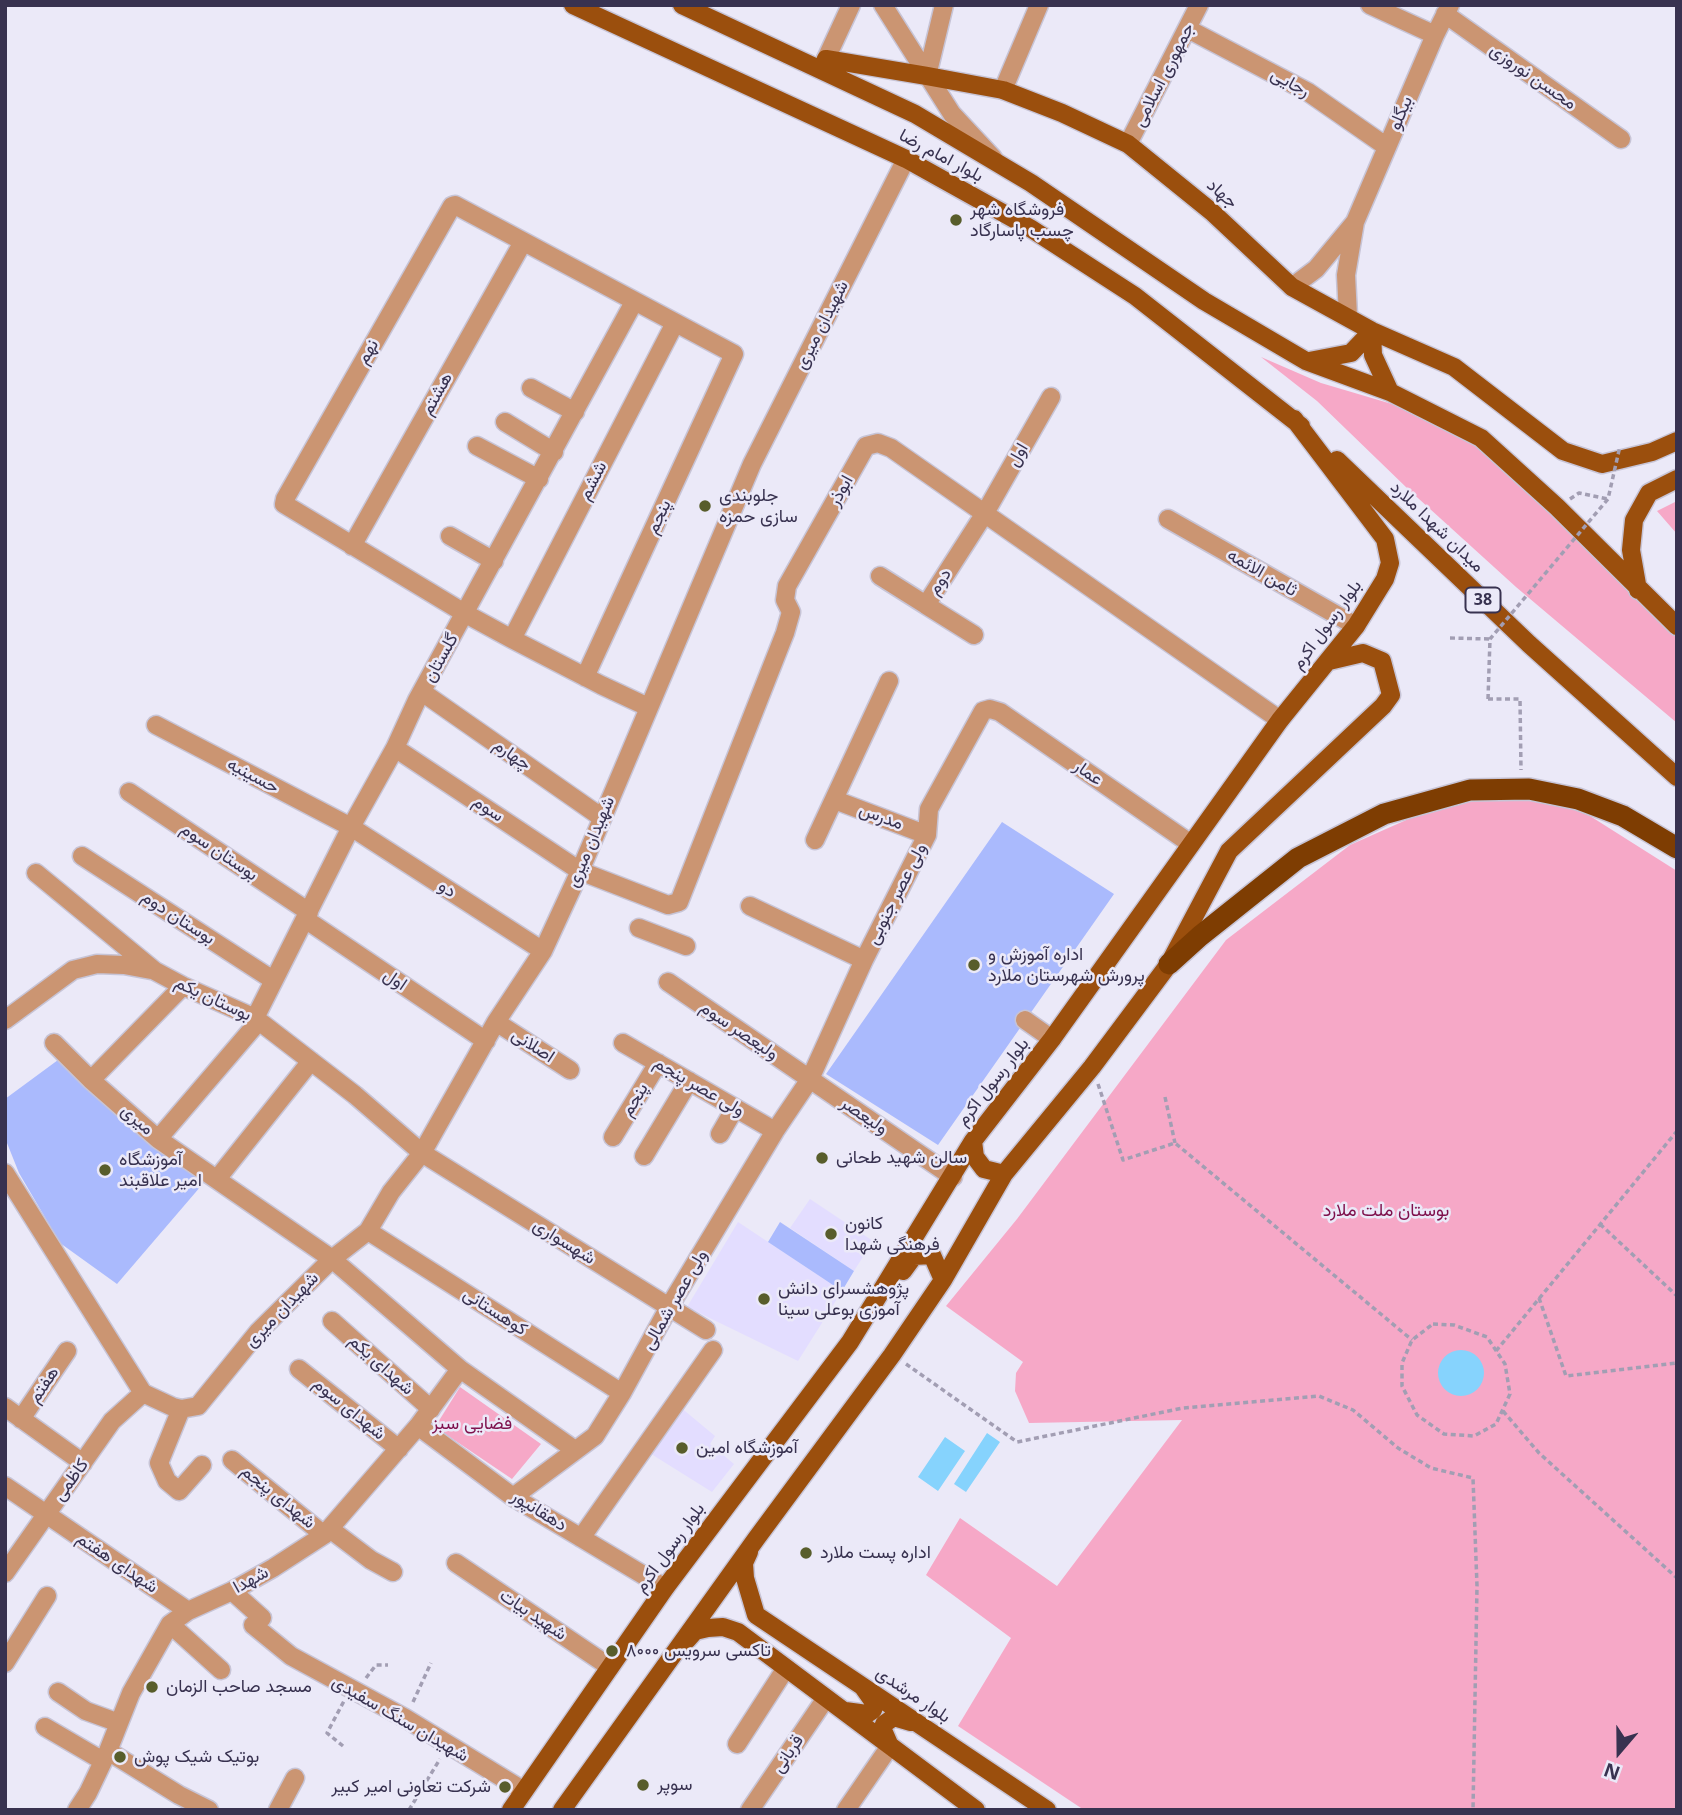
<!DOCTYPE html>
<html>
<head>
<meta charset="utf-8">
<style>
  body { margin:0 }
  #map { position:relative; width:1682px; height:1815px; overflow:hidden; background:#ebe9f8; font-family:"Noto Sans",sans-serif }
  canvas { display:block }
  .frame { position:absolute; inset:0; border:7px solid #383250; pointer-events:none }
  .north { position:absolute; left:1584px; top:1717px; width:70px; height:70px; -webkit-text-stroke:5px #ebe9f8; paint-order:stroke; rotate:200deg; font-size:19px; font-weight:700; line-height:28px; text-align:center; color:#383250 }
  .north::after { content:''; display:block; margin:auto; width:24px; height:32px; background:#383250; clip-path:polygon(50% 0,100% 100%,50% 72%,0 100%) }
</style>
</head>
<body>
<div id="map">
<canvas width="1682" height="1815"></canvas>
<div class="frame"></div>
<div class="north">N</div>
</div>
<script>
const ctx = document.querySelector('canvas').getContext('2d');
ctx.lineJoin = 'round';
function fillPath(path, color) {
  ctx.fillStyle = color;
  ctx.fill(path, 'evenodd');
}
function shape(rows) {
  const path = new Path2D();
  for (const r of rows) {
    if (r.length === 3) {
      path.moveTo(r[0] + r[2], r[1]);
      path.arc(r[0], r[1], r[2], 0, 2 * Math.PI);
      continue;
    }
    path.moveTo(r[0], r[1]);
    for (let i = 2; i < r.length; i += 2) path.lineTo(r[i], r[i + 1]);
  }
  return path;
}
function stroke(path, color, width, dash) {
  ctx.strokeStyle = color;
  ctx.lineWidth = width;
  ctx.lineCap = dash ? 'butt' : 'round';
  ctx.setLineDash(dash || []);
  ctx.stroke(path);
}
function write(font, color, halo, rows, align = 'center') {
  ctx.font = font + ' "Noto Sans",Vazirmatn,sans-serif';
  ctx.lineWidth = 5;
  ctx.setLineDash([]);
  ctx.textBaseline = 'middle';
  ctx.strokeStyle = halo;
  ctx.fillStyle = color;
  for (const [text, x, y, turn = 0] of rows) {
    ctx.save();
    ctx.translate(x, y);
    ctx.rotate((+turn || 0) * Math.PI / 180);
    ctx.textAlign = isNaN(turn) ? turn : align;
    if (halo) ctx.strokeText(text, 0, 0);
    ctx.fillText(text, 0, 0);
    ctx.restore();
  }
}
fillPath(shape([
  [810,1199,873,1241,854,1271,790,1228],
  [738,1222,842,1291,798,1361,687,1307],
  [679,1406,715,1436,710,1444,734,1464,712,1492,648,1452]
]), '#e3ddff');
fillPath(shape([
  [1261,357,1321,383,1402,407,1476,444,1677,634,1677,723,1516,587,1408,489,1317,401],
  [1677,501,1677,534,1657,511],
  [1497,798,1555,801,1590,816,1677,871,1677,1810,1084,1810,958,1726,1011,1638,926,1575,960,1518,1057,1586,1182,1420,1029,1423,1015,1391,1016,1373,1023,1362,946,1306,1017,1219,1226,940,1350,845,1440,805],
  [460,1387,541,1444,512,1479,435,1427]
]), '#f6a8c7');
fillPath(shape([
  [1461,1373,23],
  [987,1433,1000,1442,966,1492,954,1484],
  [945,1437,965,1451,938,1491,918,1477]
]), '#86d3fd');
fillPath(shape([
  [1002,822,1114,894,938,1145,826,1074],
  [58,1060,63,1061,207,1179,117,1284,60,1243,19,1173,5,1138,5,1099],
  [780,1222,854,1271,842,1291,768,1242]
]), '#aabafd');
const minor = shape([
  [883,5,952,114,993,158],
  [1370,5,1435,35],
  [1445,14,1621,139],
  [1188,29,1308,92,1387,147],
  [826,59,851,5],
  [927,76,944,5],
  [1003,90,1039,5],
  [1128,144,1199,5],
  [1292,287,1316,269,1355,222],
  [1348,316,1346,275,1355,222,1435,35,1450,5],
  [531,388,575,412],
  [505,422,554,452],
  [477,446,539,479],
  [1168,519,1356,626],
  [450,536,494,561],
  [352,546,523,242],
  [880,576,926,605,985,513,1051,397],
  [926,605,974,635],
  [512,639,675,323],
  [585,677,734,354,455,205,452,206,285,499,284,504,466,614,512,639,601,685,648,707],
  [422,692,601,817],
  [156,725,351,827,543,951],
  [395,748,580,871,668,905,679,902,785,633,791,612,785,600,787,586,866,446,878,443,891,448,1280,720],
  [129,792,309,912],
  [835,800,927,835],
  [815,840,889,681],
  [82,856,273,980],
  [36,873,155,971,183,986,255,1018,355,1095,422,1153,706,1330],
  [750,906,864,960],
  [305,919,486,1041],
  [639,928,686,946],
  [668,982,953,1177],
  [255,1018,351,827,395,748,417,700,634,302],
  [5,1020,73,970,97,964,124,965,151,970],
  [1025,1020,1052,1039],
  [496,1022,570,1070],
  [54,1043,91,1080,158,1139,332,1259,460,1369,575,1450],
  [623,1043,775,1131],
  [91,1080,183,986],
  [720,1134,735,1108],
  [613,1137,658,1063],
  [158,1139,259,1021],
  [644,1156,689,1081],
  [5,1173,143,1393],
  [217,1179,311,1061],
  [368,1231,622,1393],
  [332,1321,431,1409],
  [299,1369,399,1449],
  [143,1393,173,1407,181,1409,198,1406,258,1332,332,1259,368,1231,391,1192,422,1153,496,1022,543,951,580,871,752,464,906,159],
  [5,1407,83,1463],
  [181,1409,159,1463,167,1481,179,1491,202,1465],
  [21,1419,67,1351],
  [418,1426,513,1497,665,1588],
  [232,1460,324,1535],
  [5,1486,188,1611],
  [513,1497,595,1436,622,1393,669,1307,775,1131,810,1079,864,960,927,835,929,809,983,711,990,709,1000,712,1191,844],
  [330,1529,371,1560,393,1572],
  [581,1538,713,1350],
  [456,1563,610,1667],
  [5,1573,112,1421,143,1393],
  [232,1591,262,1618,253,1625,291,1656,405,1718,524,1791],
  [170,1624,221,1670],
  [5,1663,47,1596],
  [58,1692,86,1711,119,1723],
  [45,1727,103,1761],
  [737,1744,786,1668],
  [108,1751,179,1795,209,1810],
  [77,1810,88,1793,108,1751,131,1693,170,1624,188,1611,232,1591,273,1568,324,1535,418,1426,460,1369],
  [278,1810,295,1778],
  [750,1810,826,1698],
  [846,1810,890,1746]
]);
const major = shape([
  [573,5,906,159,1030,228,1135,296,1301,426],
  [682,5,915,114,1031,183,1204,301,1306,361,1390,392,1481,438,1557,507,1677,626],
  [821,70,826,59,927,76,1003,90,1062,113,1128,144,1212,212,1292,287,1372,331,1454,367,1563,451,1602,464,1652,452,1677,441],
  [1372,331,1373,355,1390,392],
  [1309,361,1351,353,1372,331],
  [1337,460,1529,644,1677,777],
  [1638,590,1631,550,1634,520,1649,493,1677,479],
  [973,1141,975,1157,984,1169,1004,1174],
  [903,1271,914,1256,932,1255,943,1280],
  [749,1552,744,1563,745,1578,756,1615,1047,1810],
  [687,1640,695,1631,708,1628,723,1627,738,1632,976,1810],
  [845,1711,867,1714,873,1710,875,1704,863,1687],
  [890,1746,883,1730,884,1724,894,1717,911,1722],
  [511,1810,665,1588,850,1342,973,1141,1052,1039,1280,720,1356,626,1385,579,1390,563,1385,539,1294,419],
  [562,1810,756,1539,892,1355,943,1280,1004,1174,1092,1067,1169,964,1229,851,1383,706,1391,695,1382,661,1363,653,1329,661]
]);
const highway = shape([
  [1169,964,1200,936,1298,858,1384,814,1470,790,1529,789,1578,799,1623,816,1677,848]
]);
stroke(minor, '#c7c4d6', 21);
stroke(major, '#c7c4d6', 21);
stroke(highway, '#c7c4d6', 24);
stroke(shape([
  [1570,499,1579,493,1608,499],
  [1450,638,1490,639],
  [1488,699,1520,699,1521,770],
  [1098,1084,1123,1160,1175,1143,1412,1340],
  [1165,1097,1175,1143],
  [1600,1224,1677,1296],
  [1539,1298,1566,1376,1677,1363],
  [1433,1324,1454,1325,1487,1337,1505,1364,1510,1394,1496,1424,1474,1436,1444,1434,1417,1415,1402,1386,1402,1363,1412,1340,1433,1324],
  [1496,1351,1677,1131],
  [906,1364,1017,1442,1183,1408,1319,1396,1353,1410,1398,1448,1431,1468,1473,1478,1477,1586,1473,1810],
  [1503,1411,1539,1453,1677,1578],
  [366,1678,376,1665,388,1665],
  [413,1702,431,1663],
  [343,1746,327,1733,344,1701],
  [409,1810,440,1759]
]), '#a29eb3', 3.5, [5, 3.5]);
stroke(minor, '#cb9572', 18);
stroke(major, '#9b4f0d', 18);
stroke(highway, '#7e3d02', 21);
stroke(shape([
  [1488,699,1490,639,1608,499,1620,446]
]), '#a29eb3', 3.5, [5, 3.5]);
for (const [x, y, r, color] of [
  [956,220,7,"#585d2b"],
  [705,506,7,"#585d2b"],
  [974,965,7,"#585d2b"],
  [822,1158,7,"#585d2b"],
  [105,1170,7,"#585d2b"],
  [831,1234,7,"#585d2b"],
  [764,1299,7,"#585d2b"],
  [682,1448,7,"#585d2b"],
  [806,1553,7,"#585d2b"],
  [612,1651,7,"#585d2b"],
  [152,1687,7,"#585d2b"],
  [120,1757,7,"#585d2b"],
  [643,1785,7,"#585d2b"],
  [505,1787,7,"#585d2b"]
]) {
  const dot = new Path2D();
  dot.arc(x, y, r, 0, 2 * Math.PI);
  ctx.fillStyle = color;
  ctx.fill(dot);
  stroke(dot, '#ebe9f8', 2.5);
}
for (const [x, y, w] of [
  [1483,600,35]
]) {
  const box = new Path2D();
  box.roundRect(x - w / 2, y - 12.5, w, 25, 5);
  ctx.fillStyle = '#ebe9f8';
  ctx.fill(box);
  stroke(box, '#383250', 2);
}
write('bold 16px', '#383250', null, [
  ["38",1483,600]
]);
write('18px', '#383250', '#ebe9f8', [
  ["جمهوری اسلامی",1164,75,-63],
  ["محسن نوروزی",1533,77,35],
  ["رجایی",1290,83,29],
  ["بیگلو",1401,113,-67],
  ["بلوار امام رضا",941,156,28],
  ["جهاد",1222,194,41],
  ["شهیدان میری",822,325,-63],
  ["نهم",368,352,-60],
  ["هشتم",437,394,-61],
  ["اول",1018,455,-60],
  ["ششم",593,481,-63],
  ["ابوذر",841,491,-61],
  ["پنجم",659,517,-65],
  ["میدان شهدا ملارد",1437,527,44],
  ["ثامن الائمه",1262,573,30],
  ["دوم",940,582,-57],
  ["بلوار رسول اکرم",1327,625,-54],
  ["گلستان",441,658,-61],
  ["چهارم",512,755,35],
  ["عمار",1088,773,35],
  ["حسینیه",253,776,28],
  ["سوم",488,809,33],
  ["مدرس",881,817,20],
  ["شهیدان میری",591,842,-67],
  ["بوستان سوم",219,852,34],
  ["دو",447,889,33],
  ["ولی عصر جنوبی",897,894,-63],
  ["بوستان دوم",178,918,33],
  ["اول",395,980,34],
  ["بوستان یکم",213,999,25],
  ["ولیعصر سوم",739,1031,34],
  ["اصلانی",533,1046,33],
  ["بلوار رسول اکرم",993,1082,-52],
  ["ولی عصر پنجم",699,1087,30],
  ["پنجم",635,1100,-59],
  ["ولیعصر",864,1116,34],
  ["میری",137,1120,41],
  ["شهسواری",564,1242,32],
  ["ولی عصر شمالی",675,1300,-60],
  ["شهیدان میری",282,1310,-46],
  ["کوهستانی",495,1312,33],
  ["شهدای یکم",381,1365,42],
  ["هفتم",44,1385,-56],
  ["شهدای سوم",349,1409,39],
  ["کاظمی",71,1480,-54],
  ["شهدای پنجم",278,1497,39],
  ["دهقانپور",539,1511,32],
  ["بلوار رسول اکرم",670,1548,-54],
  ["شهدای هفتم",117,1563,34],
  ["شهدا",251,1580,-29],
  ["شهید بیات",533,1615,34],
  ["بلوار مرشدی",913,1695,34],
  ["شهیدان سنگ سفیدی",400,1719,30],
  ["قربانی",788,1754,-56]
]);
write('18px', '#383250', '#ebe9f8', [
  ["فروشگاه شهر",970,210],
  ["چسب پاسارگاد",970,231],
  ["جلوبندی",719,496],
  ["سازی حمزه",719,517],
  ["اداره آموزش و",988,955],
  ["پرورش شهرستان ملارد",988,976],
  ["سالن شهید طحانی",836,1158],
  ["آموزشگاه",119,1160],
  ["امیر علاقبند",119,1181],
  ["کانون",845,1224],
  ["فرهنگی شهدا",845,1245],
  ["پژوهشسرای دانش",778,1289],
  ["آموزی بوعلی سینا",778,1310],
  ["آموزشگاه امین",696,1448],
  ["اداره پست ملارد",820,1553],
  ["تاکسی سرویس ۸۰۰۰",626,1651],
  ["مسجد صاحب الزمان",166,1687],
  ["بوتیک شیک پوش",134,1757],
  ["سوپر",657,1785],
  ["شرکت تعاونی امیر کبیر",491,1787,"right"]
], 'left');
write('18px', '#7e104c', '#ebe9f8', [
  ["بوستان ملت ملارد",1386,1211],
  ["فضایی سبز",472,1424]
]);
</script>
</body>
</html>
